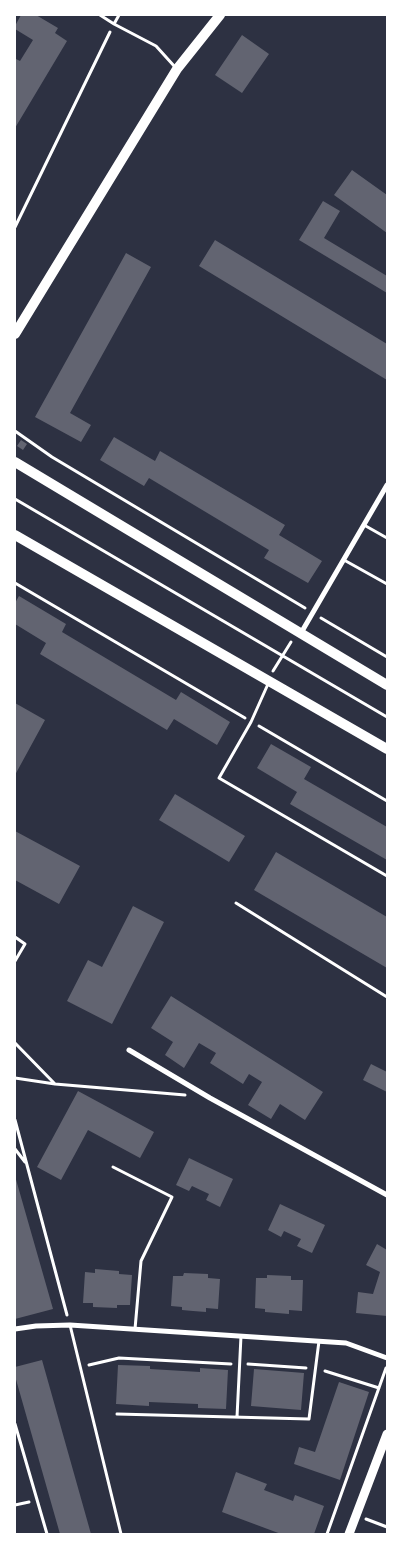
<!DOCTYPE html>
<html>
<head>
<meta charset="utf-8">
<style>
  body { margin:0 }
  #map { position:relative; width:402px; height:1549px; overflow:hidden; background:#2d3142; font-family:"DejaVu Sans",sans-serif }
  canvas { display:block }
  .frame { position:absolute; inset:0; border:16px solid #fff; pointer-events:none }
</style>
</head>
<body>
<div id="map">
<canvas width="402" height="1549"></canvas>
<div class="frame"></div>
</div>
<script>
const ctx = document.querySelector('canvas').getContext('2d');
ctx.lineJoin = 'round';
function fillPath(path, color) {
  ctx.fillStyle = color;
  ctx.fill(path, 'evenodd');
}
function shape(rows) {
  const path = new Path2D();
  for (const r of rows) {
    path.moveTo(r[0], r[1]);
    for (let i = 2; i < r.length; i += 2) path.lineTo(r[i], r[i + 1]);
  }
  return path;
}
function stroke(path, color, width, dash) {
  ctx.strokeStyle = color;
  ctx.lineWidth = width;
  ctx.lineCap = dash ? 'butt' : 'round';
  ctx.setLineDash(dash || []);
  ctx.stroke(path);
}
fillPath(shape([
  [21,15,36,15,58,28,55,33,67,41,15,128,15,61,16,59,20,61,33,40,15,29,15,26],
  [242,35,269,54,242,93,215,75],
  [352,170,387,195,387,233,334,195],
  [323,201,340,211,324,238,387,276,387,293,299,240],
  [215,240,387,344,387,380,199,266],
  [126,253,151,267,70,413,91,425,81,442,35,417],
  [114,437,155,461,160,451,285,525,279,535,322,561,308,583,264,558,269,550,149,478,144,486,100,460],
  [21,440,27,444,23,450,17,446],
  [19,596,66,624,62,632,176,700,181,692,230,722,217,745,174,719,167,730,40,654,46,643,15,624,15,603],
  [15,703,45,720,15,775],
  [271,744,311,767,304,779,387,827,387,860,290,804,297,792,257,768],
  [175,794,245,836,229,862,159,820],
  [15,831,80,866,59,904,15,880],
  [276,852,387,917,387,968,254,890],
  [133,906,164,922,112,1024,67,1001,88,960,102,967],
  [171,996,323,1092,305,1120,280,1104,271,1119,248,1105,262,1082,249,1074,243,1084,210,1063,216,1053,199,1043,184,1068,165,1055,173,1042,151,1028],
  [371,1064,387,1072,387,1092,363,1080],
  [78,1091,154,1132,140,1158,88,1130,61,1180,37,1167],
  [189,1158,233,1179,220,1207,206,1200,209,1194,192,1186,189,1191,176,1185],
  [15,1176,53,1309,15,1319],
  [280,1204,325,1225,312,1253,297,1246,301,1239,284,1231,281,1237,268,1230],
  [377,1244,387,1250,387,1316,356,1313,358,1292,373,1294,380,1272,366,1265],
  [95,1269,119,1271,119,1274,132,1275,130,1305,117,1305,117,1308,93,1307,93,1303,83,1303,85,1272,95,1273],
  [184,1273,208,1274,208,1278,220,1279,218,1309,206,1308,206,1312,193,1311,182,1310,182,1307,171,1306,173,1276,183,1276],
  [267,1275,291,1276,291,1280,303,1280,302,1311,289,1310,289,1314,265,1312,265,1309,255,1308,256,1278,267,1278],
  [42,1360,91,1534,60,1534,15,1376,15,1367],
  [118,1365,150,1366,150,1369,200,1372,200,1368,228,1370,226,1409,198,1408,198,1404,149,1402,149,1406,116,1404],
  [254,1369,304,1373,301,1410,251,1406],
  [339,1382,369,1392,340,1480,294,1464,299,1447,315,1452],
  [236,1472,267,1484,264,1490,293,1501,295,1495,324,1506,314,1534,281,1534,222,1512]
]), '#626471');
stroke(shape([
  [15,227,110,32],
  [15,431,52,457,305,608],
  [15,499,387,717],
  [15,583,245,718],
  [321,618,387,657],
  [273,671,291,642],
  [259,726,387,801],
  [15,1043,55,1084],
  [15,1078,55,1084,185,1095],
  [15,1120,67,1315],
  [15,1149,25,1162],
  [248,1364,306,1368],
  [89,1365,119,1358,231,1364],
  [325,1371,379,1388],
  [15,1505,29,1502],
  [366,1519,387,1527],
  [327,1534,386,1368]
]), '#fff', 3);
stroke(shape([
  [100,15,114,24,156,46,175,67],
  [114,24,119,15],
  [364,525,387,538],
  [344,560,387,584],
  [268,684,251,722,219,778,387,876],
  [236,903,387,997],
  [15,937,25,944,15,961],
  [113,1167,172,1197,141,1261,135,1329],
  [70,1325,121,1534],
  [117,1414,309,1419,319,1341],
  [237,1417,241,1336],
  [15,1424,47,1534]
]), '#fff', 3);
stroke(shape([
  [301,633,387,485],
  [129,1050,210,1098,387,1195],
  [15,1329,36,1326,70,1325,346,1343,387,1358]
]), '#fff', 5);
stroke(shape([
  [349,1534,387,1434]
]), '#fff', 9);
stroke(shape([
  [15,334,177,69,220,15],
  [15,462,387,685],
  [15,535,387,749]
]), '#fff', 10);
</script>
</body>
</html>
